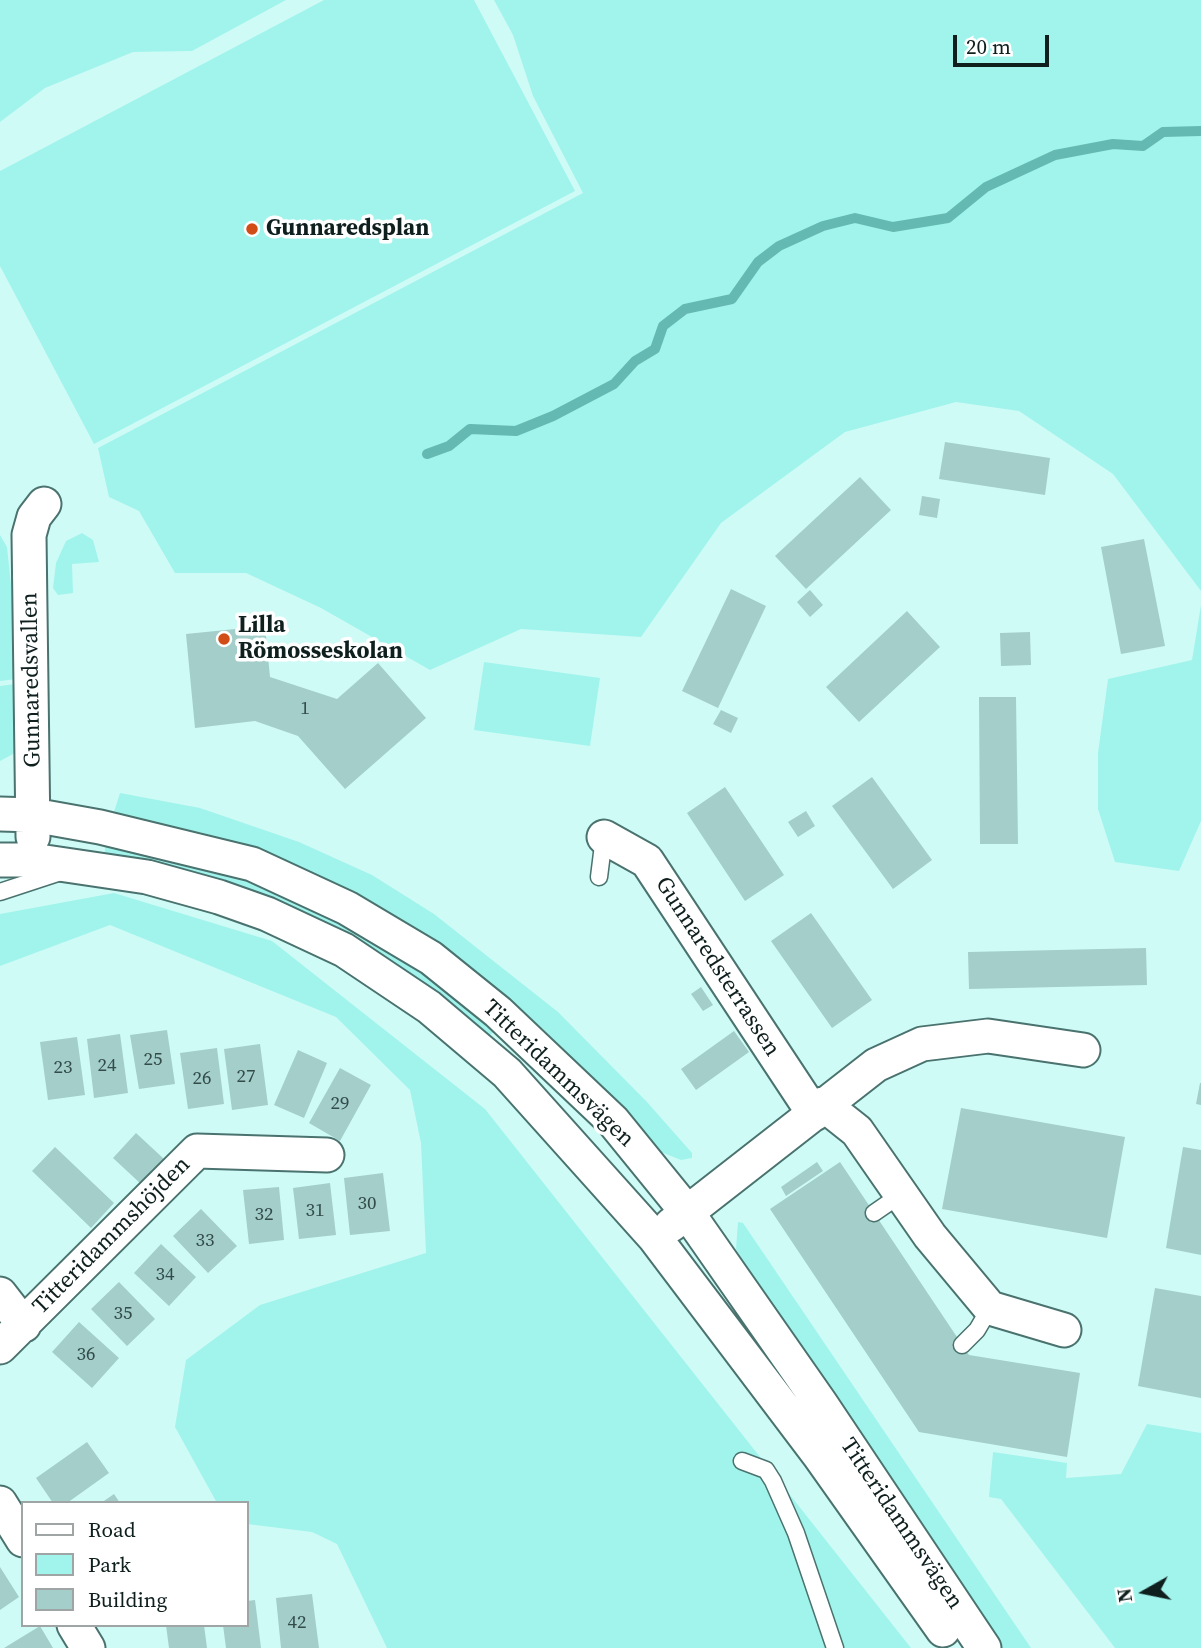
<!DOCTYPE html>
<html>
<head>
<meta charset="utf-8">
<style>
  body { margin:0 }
  #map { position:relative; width:1201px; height:1648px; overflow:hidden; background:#cffbf7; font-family:"Source Serif 4",serif }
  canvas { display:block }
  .legend { position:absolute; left:21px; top:1501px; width:228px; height:126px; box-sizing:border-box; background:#fff; border:2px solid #9fa5a5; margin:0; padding:9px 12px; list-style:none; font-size:21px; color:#0e1f1e }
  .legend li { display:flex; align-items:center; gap:14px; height:35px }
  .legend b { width:35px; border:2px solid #9fa5a5 }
  .north { position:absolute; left:1110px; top:1557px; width:70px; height:70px; -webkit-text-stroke:5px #fff; paint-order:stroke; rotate:261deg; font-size:19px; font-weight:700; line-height:28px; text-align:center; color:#0e1f1e }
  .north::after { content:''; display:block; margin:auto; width:24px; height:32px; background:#0e1f1e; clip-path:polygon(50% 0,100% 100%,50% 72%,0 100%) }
  .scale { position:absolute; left:953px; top:35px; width:96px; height:32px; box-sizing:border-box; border:4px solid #0e1f1e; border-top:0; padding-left:9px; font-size:21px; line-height:24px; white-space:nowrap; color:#0e1f1e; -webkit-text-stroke:5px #fff; paint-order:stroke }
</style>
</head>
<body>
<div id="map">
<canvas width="1201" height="1648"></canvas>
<ul class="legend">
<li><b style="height:9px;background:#fff"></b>Road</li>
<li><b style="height:19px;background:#a1f4ec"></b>Park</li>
<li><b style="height:19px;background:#a3ceca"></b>Building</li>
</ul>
<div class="north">N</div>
<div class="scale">20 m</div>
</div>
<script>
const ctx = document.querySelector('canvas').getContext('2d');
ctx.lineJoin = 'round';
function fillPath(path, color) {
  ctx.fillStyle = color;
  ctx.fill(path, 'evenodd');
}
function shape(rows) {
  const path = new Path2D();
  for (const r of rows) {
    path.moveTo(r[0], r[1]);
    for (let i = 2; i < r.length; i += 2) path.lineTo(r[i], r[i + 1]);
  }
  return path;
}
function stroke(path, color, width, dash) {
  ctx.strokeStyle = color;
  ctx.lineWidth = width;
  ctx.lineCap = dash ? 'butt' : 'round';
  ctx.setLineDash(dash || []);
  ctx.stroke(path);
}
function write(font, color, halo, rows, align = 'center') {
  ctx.font = font + ' "Source Serif 4",serif';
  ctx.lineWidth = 7;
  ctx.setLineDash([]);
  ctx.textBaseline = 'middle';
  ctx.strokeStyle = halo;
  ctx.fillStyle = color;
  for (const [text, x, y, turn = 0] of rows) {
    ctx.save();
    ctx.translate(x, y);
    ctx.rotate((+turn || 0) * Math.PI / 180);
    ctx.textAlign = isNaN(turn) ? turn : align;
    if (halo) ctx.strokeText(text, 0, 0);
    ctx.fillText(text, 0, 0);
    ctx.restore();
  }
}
fillPath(shape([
  [0,0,286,0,192,51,133,52,45,88,0,122],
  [324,0,474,0,575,191,94,444,0,266,0,171],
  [494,0,1201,0,1201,591,1113,474,1019,411,956,402,845,432,721,523,641,637,521,629,430,670,321,608,246,573,175,573,139,511,109,497,98,448,583,193,533,96,513,35],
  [82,533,93,540,99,562,72,564,73,593,58,595,53,588,56,563,66,541],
  [0,535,7,547,11,585,17,679,0,681],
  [1201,605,1201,821,1179,871,1115,862,1098,809,1098,753,1108,679,1192,660],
  [484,662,600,678,590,746,474,730],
  [15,684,19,741,15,753,0,761,0,686],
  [120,793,200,808,299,842,372,875,434,914,558,1012,647,1102,692,1153,692,1158,681,1160,661,1152,604,1089,544,1030,478,973,406,922,304,870,234,842,199,832,120,823,112,818],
  [106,843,248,876,391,945,497,1029,489,1036,104,856],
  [114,893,272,941,485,1109,911,1648,387,1648,337,1544,312,1532,247,1524,247,1503,217,1503,175,1427,186,1360,260,1305,426,1253,421,1143,410,1090,336,1017,110,925,0,966,0,914],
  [738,1222,743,1223,1031,1648,1001,1648,748,1271,736,1249],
  [1147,1424,1201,1433,1201,1648,1115,1648,1001,1499,989,1497,993,1452,1067,1463,1066,1478,1121,1474]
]), '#a1f4ec');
stroke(shape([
  [427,454,449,446,470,429,516,431,553,416,614,384,635,361,655,349,663,326,685,309,732,299,758,262,779,246,823,226,855,218,893,227,948,218,986,187,1055,155,1113,144,1143,146,1163,132,1201,131]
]), '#64b9b2', 10);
fillPath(shape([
  [945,442,1050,458,1045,495,939,479],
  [860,477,891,510,806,589,775,556],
  [922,496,940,499,937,518,919,515],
  [1144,539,1165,646,1121,654,1101,547],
  [731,589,766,606,718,708,682,691],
  [810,590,823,605,810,617,797,602],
  [907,611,940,647,859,722,826,687],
  [265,626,270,677,337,699,378,663,426,718,345,789,298,736,255,721,195,728,186,634],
  [1030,632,1031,665,1001,666,1000,633],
  [979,697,1016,697,1018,844,980,844],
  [721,710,738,718,731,733,713,724],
  [872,777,932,860,893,889,832,806],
  [725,787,784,875,745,901,687,813],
  [806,811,815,826,798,837,788,822],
  [811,913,872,1000,832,1028,771,941],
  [1146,948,1147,985,969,989,968,952],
  [701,987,713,1005,703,1011,691,994],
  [167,1030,175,1084,139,1089,130,1035],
  [734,1031,749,1052,696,1090,681,1069],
  [120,1034,128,1093,94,1098,87,1039],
  [77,1037,85,1095,48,1100,40,1042],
  [260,1044,268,1105,232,1110,224,1049],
  [217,1048,224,1104,188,1109,180,1053],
  [298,1050,327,1063,304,1118,274,1105],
  [340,1068,371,1085,340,1141,309,1123],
  [1200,1083,1201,1083,1201,1105,1196,1104],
  [961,1108,1125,1137,1107,1238,942,1209],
  [136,1133,164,1159,141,1184,113,1158],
  [55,1147,114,1203,91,1228,32,1171],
  [1183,1147,1201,1150,1201,1255,1166,1248],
  [817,1162,823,1171,786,1196,781,1187],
  [840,1162,969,1355,1080,1373,1067,1457,919,1432,770,1209],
  [383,1173,390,1231,350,1235,344,1178],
  [330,1183,336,1235,299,1239,293,1188],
  [279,1187,284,1240,249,1244,243,1190],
  [201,1209,237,1246,208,1273,173,1236],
  [161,1244,196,1277,169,1306,134,1273],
  [119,1282,155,1319,127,1346,91,1309],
  [1155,1288,1201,1296,1201,1398,1138,1386],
  [79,1322,119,1358,92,1388,52,1352],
  [87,1442,109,1473,67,1503,53,1503,36,1478],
  [114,1494,120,1503,101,1503],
  [0,1567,19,1597,0,1610],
  [312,1594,319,1648,281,1648,276,1598],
  [255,1600,261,1648,226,1648,223,1625,247,1625,247,1601],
  [166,1625,204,1625,207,1648,169,1648],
  [40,1626,53,1648,4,1648]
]), '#a3ceca');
const service = shape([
  [599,877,604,837],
  [0,892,61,872],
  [874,1213,900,1195],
  [962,1345,977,1330,990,1308],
  [742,1461,766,1470,773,1481,796,1533,835,1648]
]);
const minor = shape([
  [0,814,33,815,100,827,252,864,347,908,431,958,498,1012,613,1121,687,1212,821,1404,984,1648],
  [33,837,29,535,34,517,44,504],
  [604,837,647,861,814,1114],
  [0,860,32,860,147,877,219,897,267,914,344,950,429,1007,507,1073,655,1238,819,1455,943,1630],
  [823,1104,857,1131,930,1236,990,1308,1064,1330],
  [671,1225,876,1065,922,1044,988,1036,1083,1050],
  [0,1294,24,1325],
  [0,1347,197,1151,327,1155],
  [0,1503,23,1540],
  [74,1625,88,1648]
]);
stroke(service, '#4a726e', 19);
stroke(minor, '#4a726e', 37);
stroke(service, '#fff', 16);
stroke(minor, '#fff', 33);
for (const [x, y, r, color] of [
  [252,229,7,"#d24c17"],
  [224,639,7,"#d24c17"]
]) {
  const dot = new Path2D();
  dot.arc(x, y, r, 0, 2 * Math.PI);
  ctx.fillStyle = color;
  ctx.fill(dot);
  stroke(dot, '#fff', 2.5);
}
write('19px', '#334b49', null, [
  ["1",305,709],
  ["25",153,1060],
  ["24",107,1066],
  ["23",63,1068],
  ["27",246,1077],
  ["26",202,1079],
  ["29",340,1104],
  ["30",367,1204],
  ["31",315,1211],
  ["32",264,1215],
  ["33",205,1241],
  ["34",165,1275],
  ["35",123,1314],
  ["36",86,1355],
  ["42",297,1623]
]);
write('bold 23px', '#0e1f1e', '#fff', [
  ["Gunnaredsplan",266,229],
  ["Lilla",238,626],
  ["Römosseskolan",238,652]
], 'left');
write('23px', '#0e1f1e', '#fff', [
  ["Gunnaredsvallen",32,680,-91],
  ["Gunnaredsterrassen",717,967,57],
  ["Titteridammsvägen",558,1074,44],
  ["Titteridammshöjden",112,1236,-45],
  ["Titteridammsvägen",901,1524,56]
]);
</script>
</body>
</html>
